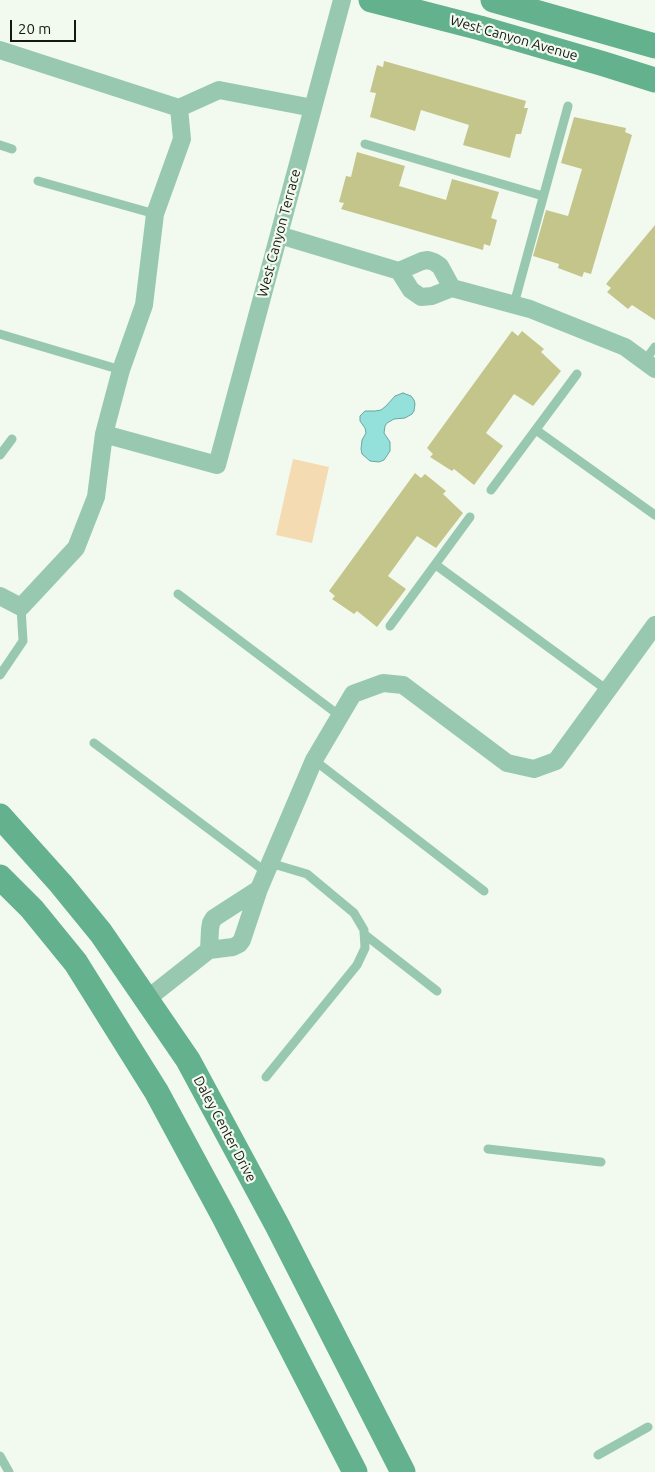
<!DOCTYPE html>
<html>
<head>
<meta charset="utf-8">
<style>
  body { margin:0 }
  #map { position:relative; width:655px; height:1472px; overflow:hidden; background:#f2faef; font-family:Ubuntu,sans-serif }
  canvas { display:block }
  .scale { position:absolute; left:10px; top:20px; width:66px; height:22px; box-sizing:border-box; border:2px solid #151713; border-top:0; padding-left:6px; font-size:15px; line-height:18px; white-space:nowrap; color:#151713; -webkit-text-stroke:4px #f2faef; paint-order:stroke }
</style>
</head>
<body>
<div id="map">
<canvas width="655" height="1472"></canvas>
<div class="scale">20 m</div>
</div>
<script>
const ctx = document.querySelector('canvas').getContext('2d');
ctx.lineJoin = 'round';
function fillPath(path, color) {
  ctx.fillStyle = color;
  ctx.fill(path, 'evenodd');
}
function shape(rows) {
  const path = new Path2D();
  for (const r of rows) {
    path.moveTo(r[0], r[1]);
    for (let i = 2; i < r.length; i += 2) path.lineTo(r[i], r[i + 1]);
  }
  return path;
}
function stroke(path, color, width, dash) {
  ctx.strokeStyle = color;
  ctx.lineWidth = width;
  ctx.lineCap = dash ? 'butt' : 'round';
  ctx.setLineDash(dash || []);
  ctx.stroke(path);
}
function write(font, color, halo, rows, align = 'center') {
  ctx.font = font + ' Ubuntu,sans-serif';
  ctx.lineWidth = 4.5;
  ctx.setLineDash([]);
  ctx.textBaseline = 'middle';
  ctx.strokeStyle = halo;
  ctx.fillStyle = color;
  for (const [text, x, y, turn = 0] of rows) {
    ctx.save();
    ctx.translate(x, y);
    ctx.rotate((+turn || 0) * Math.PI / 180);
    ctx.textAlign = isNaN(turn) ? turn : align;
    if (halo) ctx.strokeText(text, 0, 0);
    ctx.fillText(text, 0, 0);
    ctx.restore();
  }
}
fillPath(shape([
  [293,459,329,467,312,543,276,535]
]), '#f4dbb1');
const water = shape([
  [403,393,411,396,414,400,415,404,414,411,412,414,405,418,394,419,387,423,385,426,384,433,390,442,390,451,384,460,379,462,370,461,362,454,361,449,362,440,366,433,365,428,360,421,360,416,365,411,375,411,381,410,386,406,395,396,403,393]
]);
fillPath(water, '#93e1da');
stroke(water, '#6da49e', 1);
fillPath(shape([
  [384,61,526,101,524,108,528,108,521,134,516,134,510,158,463,145,469,125,421,110,415,131,370,117,376,93,370,92,377,65,383,67],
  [574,117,626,128,625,132,632,135,591,274,584,272,582,277,558,268,559,264,533,256,546,210,568,216,582,169,561,163],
  [357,152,405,166,399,186,446,200,452,179,499,192,491,218,497,220,490,246,484,244,483,250,341,209,344,203,339,202,346,176,351,177],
  [655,225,655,320,632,305,628,309,607,292,611,288,606,284],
  [512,331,518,336,522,331,544,349,541,352,561,371,533,406,514,394,486,433,503,446,474,485,454,469,452,471,430,457,433,454,427,448],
  [415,473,421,478,425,474,446,491,443,494,463,513,436,548,417,536,388,576,406,589,377,627,357,611,354,614,332,599,335,596,329,591]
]), '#c4c58a');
stroke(shape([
  [365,144,543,196],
  [0,145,12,149],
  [38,181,155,214],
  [514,304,568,106],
  [0,334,121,370],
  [644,362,655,347],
  [536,430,655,515],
  [0,455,12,439],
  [491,490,577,374],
  [436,565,607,690],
  [178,594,340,716],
  [390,626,470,517],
  [0,675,23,641,21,607],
  [94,743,266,872],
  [314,760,484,891],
  [364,934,437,991],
  [266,1077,357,965,365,948,364,930,354,913,307,874,270,863],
  [488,1149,601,1162],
  [598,1455,648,1427],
  [0,1456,9,1472]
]), '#98c9b0', 9);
stroke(shape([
  [0,50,179,108,219,90,313,108],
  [279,235,399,271],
  [428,260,434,262,440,266,452,288,432,296,421,297,411,290,399,271,422,261,428,260],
  [452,288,530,309,625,347,655,369],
  [104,434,217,465,342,0],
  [0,596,21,607,76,548,96,497,104,434,121,370,144,305,155,214,182,139,179,108],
  [259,889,314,760,353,694,383,683,403,685,507,763,534,769,556,761,655,625],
  [259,889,242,940,239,944,233,947,209,950,210,929,211,923,214,918,259,889],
  [147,999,209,950]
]), '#98c9b0', 18);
stroke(shape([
  [371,0,480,28,604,64,655,80],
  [493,0,655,46],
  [0,816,61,884,101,933,188,1060,277,1225,403,1472],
  [0,877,32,909,76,963,156,1091,223,1215,355,1472]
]), '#64b18d', 25);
write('14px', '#151713', '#f2faef', [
  ["West Canyon Avenue",514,38,16],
  ["West Canyon Terrace",279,233,-75],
  ["Daley Center Drive",225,1129,62]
]);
</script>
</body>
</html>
